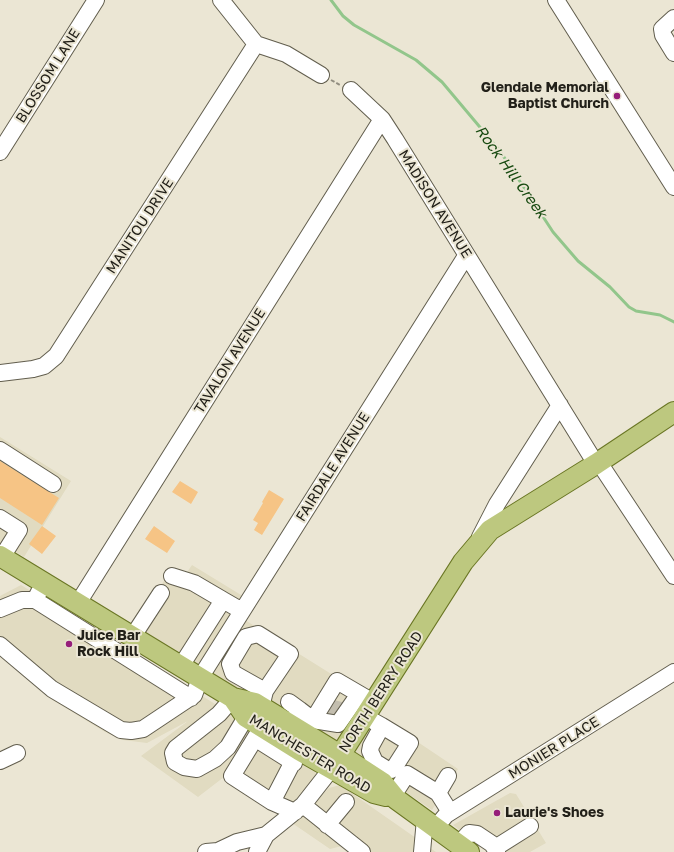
<!DOCTYPE html>
<html>
<head>
<meta charset="utf-8">
<style>
  body { margin:0 }
  canvas { display:block; background:#ebe6d4 }
</style>
</head>
<body>
<canvas width="674" height="852"></canvas>
<script>
const ctx = document.querySelector('canvas').getContext('2d');
ctx.lineJoin = 'round';
function fillPath(path, color) {
  ctx.fillStyle = color;
  ctx.fill(path, 'evenodd');
}
function shape(rows) {
  const path = new Path2D();
  for (const r of rows) {
    path.moveTo(r[0], r[1]);
    for (let i = 2; i < r.length; i += 2) path.lineTo(r[i], r[i + 1]);
  }
  return path;
}
function stroke(path, color, width, dash) {
  ctx.strokeStyle = color;
  ctx.lineWidth = width;
  ctx.lineCap = dash ? 'butt' : 'round';
  ctx.setLineDash(dash || []);
  ctx.stroke(path);
}
function write(font, color, halo, rows, align = 'center') {
  ctx.font = font + ' "Golos Text",sans-serif';
  ctx.lineWidth = 4;
  ctx.setLineDash([]);
  ctx.textBaseline = 'middle';
  ctx.strokeStyle = halo;
  ctx.fillStyle = color;
  for (const [text, x, y, turn = 0] of rows) {
    ctx.save();
    ctx.translate(x, y);
    ctx.rotate((+turn || 0) * Math.PI / 180);
    ctx.textAlign = isNaN(turn) ? turn : align;
    if (halo) ctx.strokeText(text, 0, 0);
    ctx.fillText(text, 0, 0);
    ctx.restore();
  }
}
fillPath(shape([
  [0,437,71,481,24,557,0,543],
  [192,565,246,598,237,615,368,697,343,738,335,743,327,742,137,629,170,570,183,578],
  [21,585,313,764,316,775,312,787,281,814,224,777,198,797,141,756,188,721,147,743,123,740,105,732,51,699,36,680,0,655,0,596],
  [376,714,458,769,432,810,360,761,356,755,355,747],
  [340,785,436,852,355,852,346,845,330,849,292,823,329,788],
  [510,793,516,794,546,843,530,852,488,852,453,825]
]), '#e1dbc1');
stroke(shape([
  [331,0,343,16,354,25,416,60,442,82,500,151,553,232,578,261,610,287,629,307,636,311,660,315,674,322]
]), '#92c68b', 3);
fillPath(shape([
  [0,461,59,498,42,525,0,498],
  [180,481,198,492,191,504,172,492],
  [269,490,284,499,262,535,254,530,258,523,253,520,263,503,262,502],
  [42,526,56,536,42,554,29,544],
  [154,526,175,541,167,553,145,539]
]), '#f6c485');
stroke(shape([
  [329,707,341,710]
]), '#c3beaf', 16, [16, 8]);
const minor = shape([
  [221,0,256,44,286,54,321,75],
  [556,0,674,187],
  [674,18,662,29,663,35,674,53],
  [351,90,382,119,395,139,596,464,602,467,674,576],
  [0,152,96,0],
  [0,373,33,369,44,366,56,356,256,44],
  [0,450,53,484],
  [0,518,19,530,2,557],
  [480,537,497,504,560,405],
  [172,576,194,583,223,600],
  [35,600,191,698],
  [78,603,382,119],
  [0,609,22,600,35,600,39,592],
  [133,636,161,593],
  [0,645,52,689,121,730,131,731,143,729,194,695,200,678,466,256],
  [181,666,223,600,242,611],
  [233,698,219,714,176,748,173,753,175,762,184,767,197,769,215,759,228,747,246,717],
  [289,702,300,710],
  [261,707,265,691,290,654,258,634,246,637,230,664,233,673,265,691],
  [364,716,382,726,410,743,394,768,391,770,388,770,375,762,370,751,371,746,382,726],
  [313,720,338,724,359,694],
  [291,725,300,710,313,720,337,681,373,702],
  [262,727,232,776,272,802,295,812],
  [256,739,294,763],
  [0,761,17,753],
  [438,793,448,776],
  [393,796,407,774,438,793,450,812],
  [272,802,299,750],
  [303,805,362,852],
  [327,825,346,802],
  [436,827,446,815,674,672],
  [459,844,469,833,477,834,492,844,497,852],
  [495,848,530,826],
  [206,852,218,851,237,842,266,835,303,805,332,768],
  [257,852,266,835],
  [422,852,425,819]
]);
const major = shape([
  [0,556,233,698,255,703,340,755,383,783,396,799,469,852],
  [233,698,246,717,299,750,374,793,386,796],
  [332,768,463,562,490,530,596,464,674,412]
]);
stroke(minor, '#625e4e', 18);
stroke(major, '#6a7624', 22);
stroke(shape([
  [331,80,340,85]
]), '#928e81', 2, [4, 2]);
stroke(minor, '#fff', 16);
stroke(major, '#bdc87f', 20);
for (const [x, y, r, color] of [
  [617,96,4,"#961e7a"],
  [69,644,4,"#961e7a"],
  [497,813,4,"#961e7a"]
]) {
  const dot = new Path2D();
  dot.arc(x, y, r, 0, 2 * Math.PI);
  ctx.fillStyle = color;
  ctx.fill(dot);
  stroke(dot, '#ebe6d4', 1.5);
}
write('14px', '#222019', '#ebe6d4', [
  ["BLOSSOM LANE",48,76,-58],
  ["MADISON AVENUE",435,204,58],
  ["MANITOU DRIVE",140,226,-57],
  ["TAVALON AVENUE",230,361,-58],
  ["FAIRDALE AVENUE",333,467,-58],
  ["NORTH BERRY ROAD",381,692,-57],
  ["MONIER PLACE",554,748,-32],
  ["MANCHESTER ROAD",310,754,31]
]);
write('bold 14px', '#222019', '#ebe6d4', [
  ["Glendale Memorial",609,88,"right"],
  ["Baptist Church",609,104,"right"],
  ["Juice Bar",77,636],
  ["Rock Hill",77,652],
  ["Laurie's Shoes",505,813]
], 'left');
write('italic 15px', '#174a10', '#ebe6d4', [
  ["Rock Hill Creek",511,172,54]
]);
</script>
</body>
</html>
